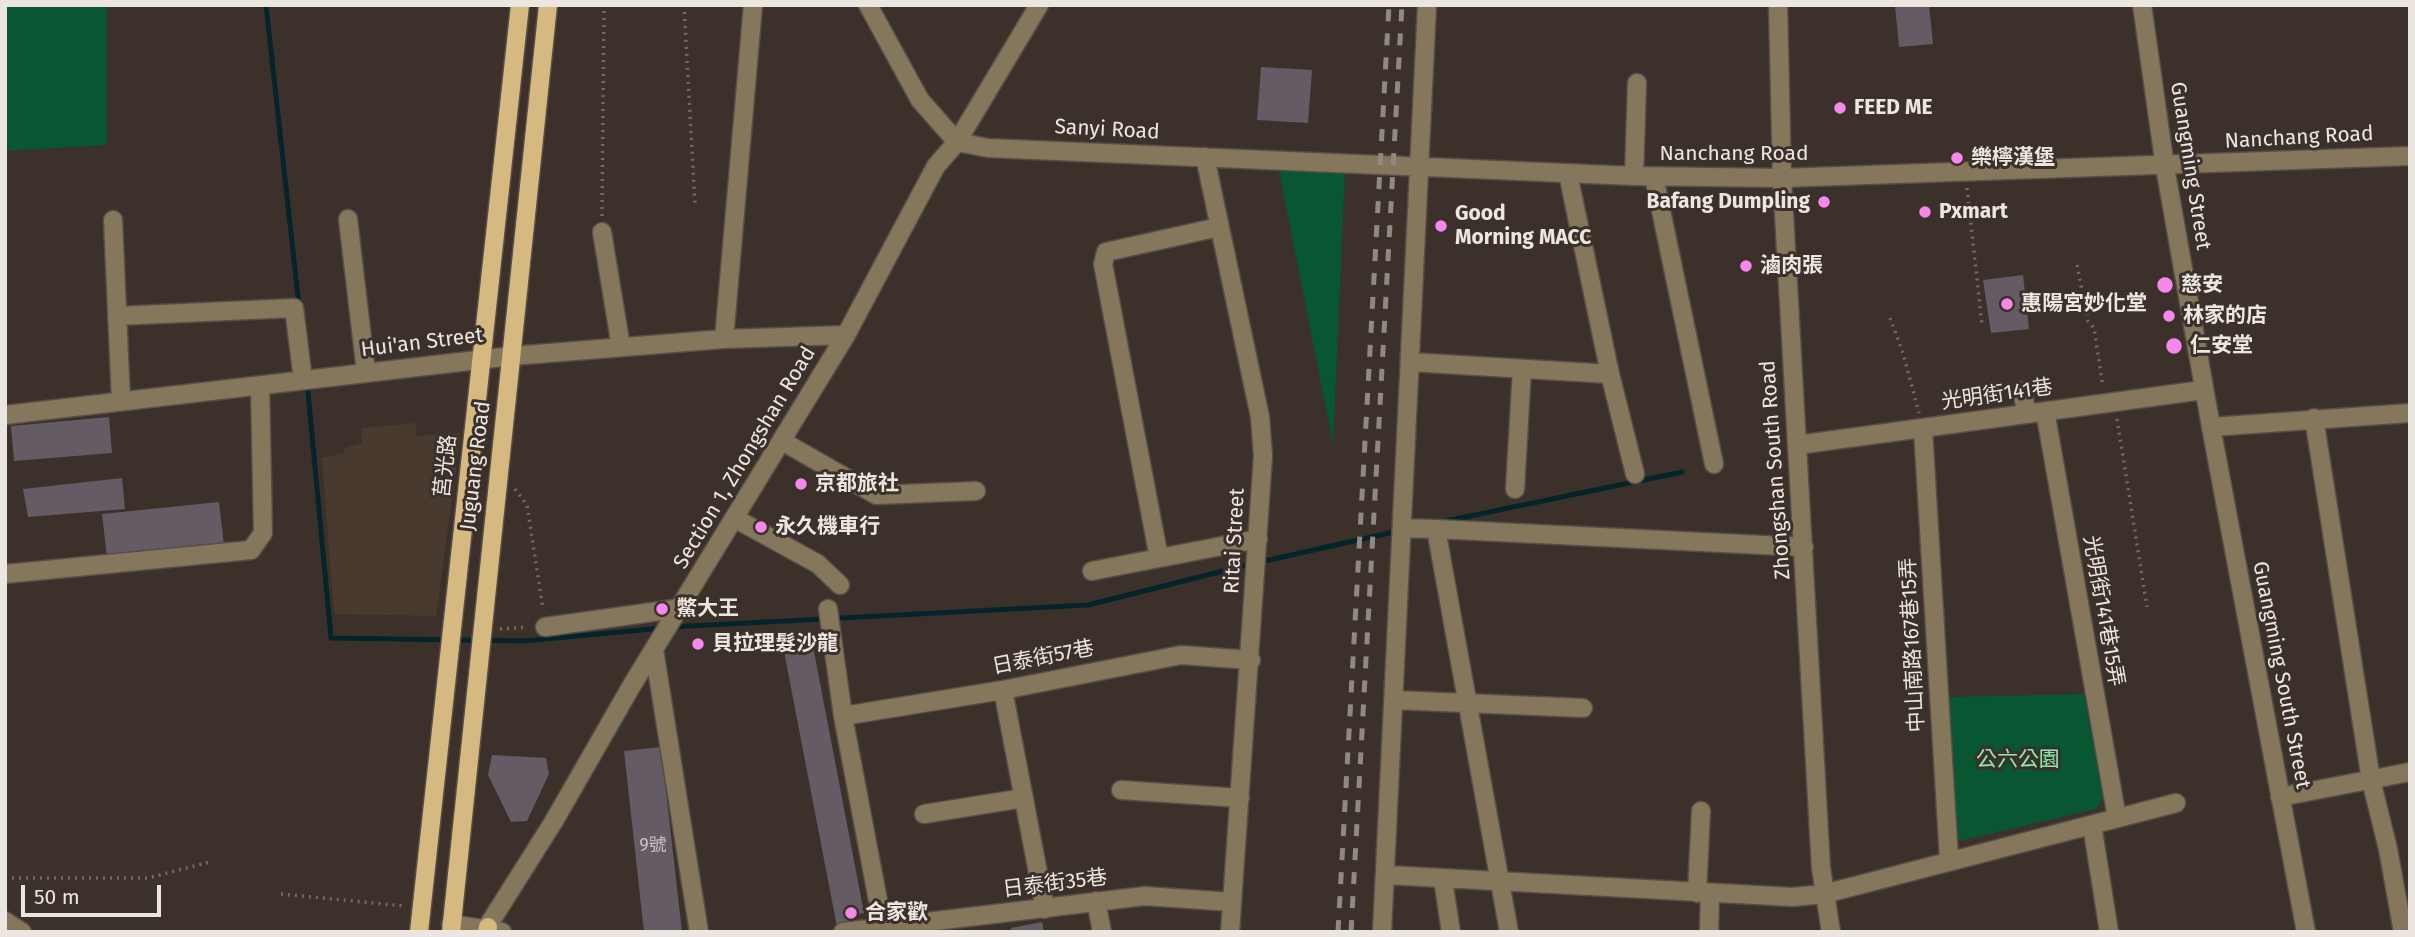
<!DOCTYPE html>
<html>
<head>
<meta charset="utf-8">
<style>
  body { margin:0 }
  #map { position:relative; width:2415px; height:937px; overflow:hidden; background:#3b312a; font-family:"Fira Sans",sans-serif }
  canvas { display:block }
  .frame { position:absolute; inset:0; border:7px solid #ece6e1; pointer-events:none }
  .scale { position:absolute; left:21px; top:885px; width:140px; height:32px; box-sizing:border-box; border:4px solid #ece6e1; border-top:0; padding-left:9px; font-size:21px; line-height:24px; white-space:nowrap; color:#ece6e1; -webkit-text-stroke:5px #3b312a; paint-order:stroke }
</style>
</head>
<body>
<div id="map">
<canvas width="2415" height="937"></canvas>
<div class="frame"></div>
<div class="scale">50 m</div>
</div>
<script>
const ctx = document.querySelector('canvas').getContext('2d');
ctx.lineJoin = 'round';
function fillPath(path, color) {
  ctx.fillStyle = color;
  ctx.fill(path, 'evenodd');
}
function shape(rows) {
  const path = new Path2D();
  for (const r of rows) {
    path.moveTo(r[0], r[1]);
    for (let i = 2; i < r.length; i += 2) path.lineTo(r[i], r[i + 1]);
  }
  return path;
}
function stroke(path, color, width, dash) {
  ctx.strokeStyle = color;
  ctx.lineWidth = width;
  ctx.lineCap = dash ? 'butt' : 'round';
  ctx.setLineDash(dash || []);
  ctx.stroke(path);
}
function write(font, color, halo, rows, align = 'center') {
  ctx.font = font + ' "Fira Sans","Noto Sans TC",sans-serif';
  ctx.lineWidth = 6;
  ctx.setLineDash([]);
  ctx.textBaseline = 'middle';
  ctx.strokeStyle = halo;
  ctx.fillStyle = color;
  for (const [text, x, y, turn = 0] of rows) {
    ctx.save();
    ctx.translate(x, y);
    ctx.rotate((+turn || 0) * Math.PI / 180);
    ctx.textAlign = isNaN(turn) ? turn : align;
    if (halo) ctx.strokeText(text, 0, 0);
    ctx.fillText(text, 0, 0);
    ctx.restore();
  }
}
fillPath(shape([
  [416,423,417,436,461,433,436,616,334,614,322,458,344,453,345,448,362,443,361,428]
]), '#493a30');
fillPath(shape([
  [5,5,107,5,107,145,5,151],
  [1278,167,1345,171,1333,444],
  [2084,694,2103,798,2096,809,1959,841,1947,697]
]), '#085632');
stroke(shape([
  [266,5,299,306],
  [307,381,331,638,524,641,662,628],
  [1441,522,1682,472],
  [1260,562,1398,531],
  [671,627,1088,605,1251,564]
]), '#05242a', 5);
fillPath(shape([
  [1895,5,1929,5,1933,44,1899,47],
  [1261,67,1312,70,1308,123,1257,120],
  [2023,275,2029,329,1991,333,1983,280],
  [109,417,112,453,14,461,11,426],
  [122,478,125,509,28,517,23,489],
  [219,502,224,545,107,558,102,514],
  [811,636,864,913,852,915,854,924,837,927,782,641],
  [661,747,682,932,644,932,624,751],
  [492,755,546,758,549,774,527,821,511,822,488,775],
  [1042,922,1044,932,1012,932,1011,928]
]), '#645b65');
const minor = shape([
  [868,5,920,100,957,142,988,148,1634,176,1782,178,2410,156],
  [1778,5,1782,178,1797,445,1821,868,1831,932],
  [2142,5,2165,167,2211,427,2410,413],
  [1205,157,1260,417,1263,456,1230,932],
  [1568,174,1610,374,1635,474],
  [1634,176,1637,83],
  [1654,177,1714,464],
  [348,219,366,372],
  [113,220,121,401],
  [602,232,621,347],
  [117,316,294,308,303,380],
  [724,339,753,5],
  [1410,362,1610,374],
  [2022,391,2027,414],
  [2045,411,2117,818],
  [5,415,512,356,724,339,846,335],
  [2314,418,2371,780,2388,849,2403,932],
  [2211,427,2306,932],
  [1923,429,1949,859],
  [782,441,876,495,976,491],
  [1797,445,2203,390],
  [1515,489,1522,369],
  [736,519,818,564,840,585],
  [1402,528,1436,529,1509,932],
  [1436,529,1804,547],
  [1159,558,1103,264,1106,252,1219,227],
  [1092,571,1258,539],
  [5,574,251,550,263,533,260,385],
  [828,609,843,716,884,932],
  [545,627,681,608],
  [654,650,699,932],
  [1003,690,1045,909],
  [1394,700,1583,708],
  [843,716,1003,690,1181,655,1251,660],
  [1121,790,1240,798],
  [2280,797,2410,772],
  [924,814,1024,798],
  [2092,825,2109,932],
  [1386,875,1793,897,1824,894,2176,803],
  [1443,880,1451,932],
  [1697,893,1701,811],
  [1096,901,1102,932],
  [5,921,22,932],
  [451,924,502,932],
  [484,932,554,821,632,685,846,335,936,166,957,142,1039,5],
  [843,932,1145,896,1232,902],
  [1382,932,1427,5],
  [1709,932,1710,893]
]);
const major = shape([
  [419,932,520,5],
  [451,932,548,5],
  [487,932,488,927]
]);
stroke(minor, '#574e47', 21);
stroke(major, '#574e47', 21);
stroke(shape([
  [684,5,695,205],
  [1967,188,1982,325],
  [602,216,604,5],
  [2077,265,2088,321,2094,328,2103,387],
  [1890,318,1903,353,1919,413],
  [2117,419,2147,607],
  [515,489,527,505,543,609],
  [500,629,528,627],
  [5,878,148,878,210,862],
  [281,894,404,906]
]), '#736a64', 3.5, [2, 5]);
stroke(minor, '#84775c', 18);
stroke(major, '#d5b981', 18);
stroke(shape([
  [1338,932,1389,5],
  [1351,932,1402,5]
]), '#908882', 5, [12, 12]);
for (const [x, y, r, color] of [
  [1840,108,7,"#f688ed"],
  [1957,158,7,"#f688ed"],
  [1824,202,7,"#f688ed"],
  [1925,212,7,"#f688ed"],
  [1441,226,7,"#f688ed"],
  [1746,266,7,"#f688ed"],
  [2165,285,9,"#f688ed"],
  [2007,304,7,"#f688ed"],
  [2169,316,7,"#f688ed"],
  [2174,346,9,"#f688ed"],
  [801,484,7,"#f688ed"],
  [761,527,7,"#f688ed"],
  [662,609,7,"#f688ed"],
  [698,644,7,"#f688ed"],
  [851,913,7,"#f688ed"]
]) {
  const dot = new Path2D();
  dot.arc(x, y, r, 0, 2 * Math.PI);
  ctx.fillStyle = color;
  ctx.fill(dot);
  stroke(dot, '#3b312a', 2.5);
}
write('18px', '#cac3c2', null, [
  ["9號",653,846]
]);
write('bold 21px', '#ece6e1', '#3b312a', [
  ["FEED ME",1854,108],
  ["樂檸漢堡",1971,158],
  ["Bafang Dumpling",1810,202,"right"],
  ["Pxmart",1939,212],
  ["Good",1455,214],
  ["Morning MACC",1455,238],
  ["滷肉張",1760,266],
  ["慈安",2181,285],
  ["惠陽宮妙化堂",2021,304],
  ["林家的店",2183,316],
  ["仁安堂",2190,346],
  ["京都旅社",815,484],
  ["永久機車行",775,527],
  ["鱉大王",676,609],
  ["貝拉理髮沙龍",712,644],
  ["合家歡",865,913]
], 'left');
write('21px', '#ece6e1', '#3b312a', [
  ["Sanyi Road",1107,130,3],
  ["Nanchang Road",2299,138,-3],
  ["Nanchang Road",1734,154],
  ["Guangming Street",2190,166,81],
  ["Hui'an Street",422,343,-7],
  ["光明街141巷",1997,395,-8],
  ["Section 1, Zhongshan Road",745,458,-59],
  ["莒光路",446,466,-84],
  ["Juguang Road",476,466,-83],
  ["Zhongshan South Road",1776,470,-94],
  ["Ritai Street",1235,541,-87],
  ["光明街141巷15弄",2103,611,80],
  ["中山南路167巷15弄",1913,645,-93],
  ["日泰街57巷",1043,658,-11],
  ["Guangming South Street",2281,675,79],
  ["日泰街35巷",1055,884,-7]
]);
write('21px', '#8aebb0', '#3b312a', [
  ["公六公園",2018,760]
]);
</script>
</body>
</html>
